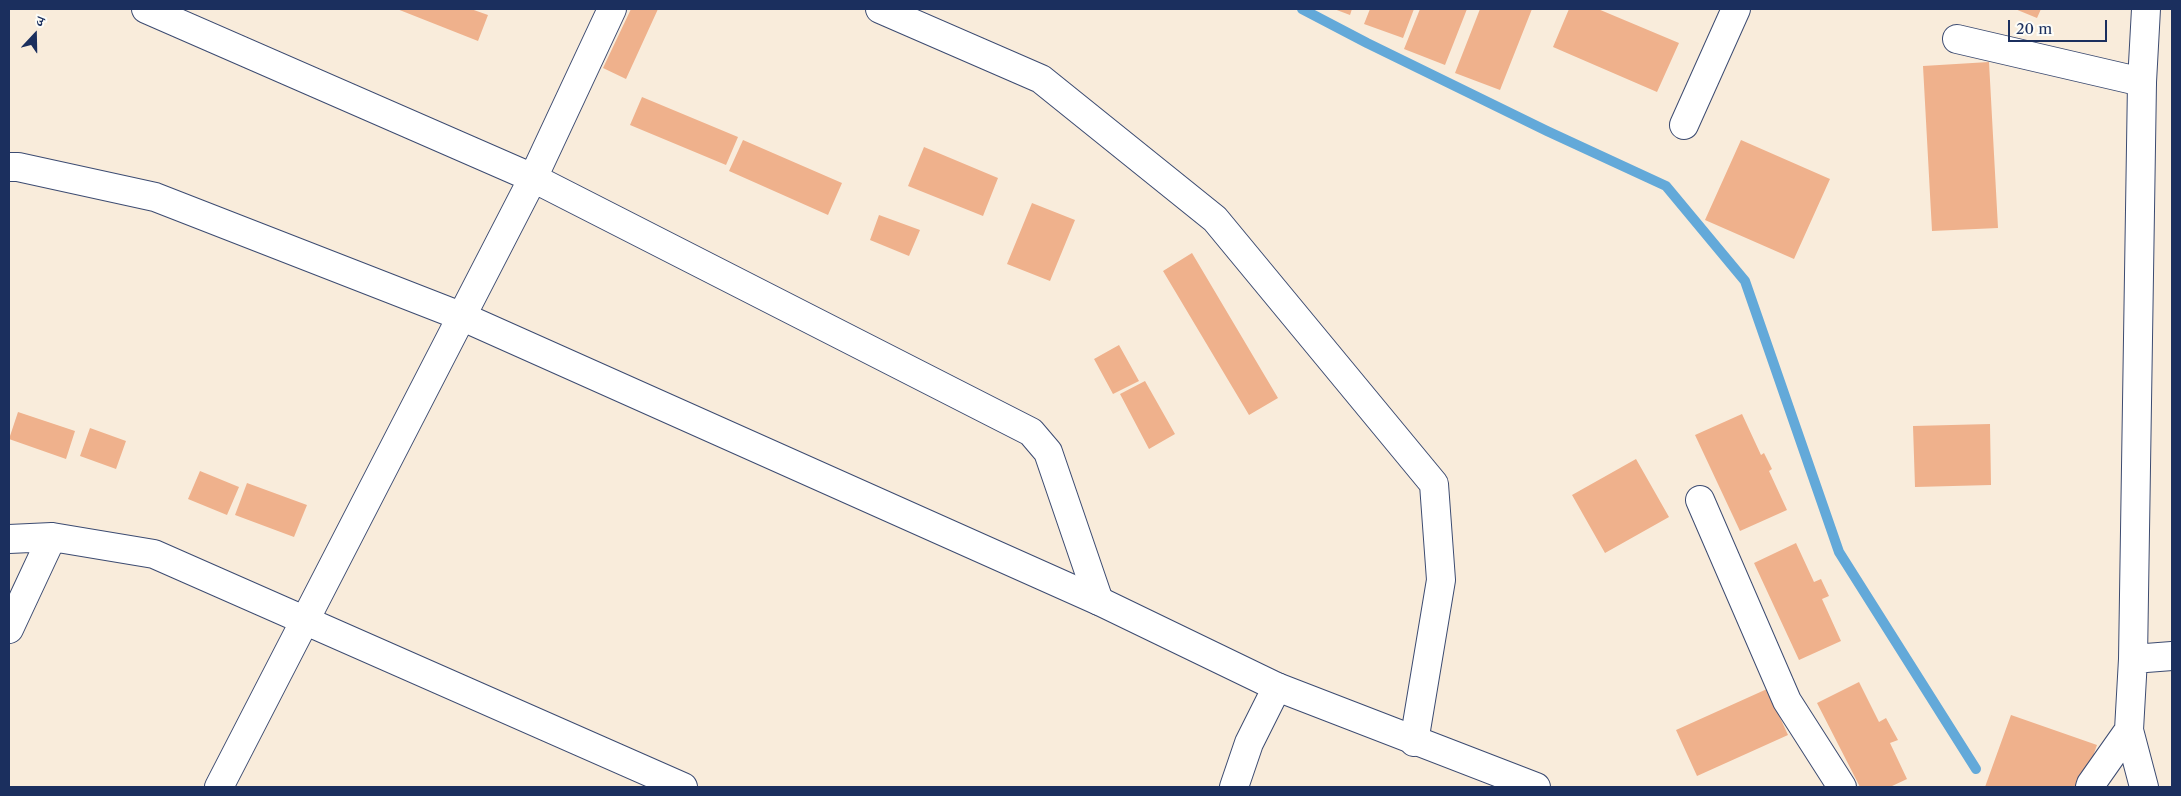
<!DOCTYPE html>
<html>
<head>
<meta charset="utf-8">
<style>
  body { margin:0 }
  #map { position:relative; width:2181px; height:796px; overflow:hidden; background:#f9ecdb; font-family:"Libre Caslon Text","Noto Serif Devanagari",serif }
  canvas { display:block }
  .frame { position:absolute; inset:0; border:10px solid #1b2f5e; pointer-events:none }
  .north { position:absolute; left:10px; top:10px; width:50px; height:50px; -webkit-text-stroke:4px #fdfcf7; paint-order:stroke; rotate:21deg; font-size:14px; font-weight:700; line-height:20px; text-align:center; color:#1b2f5e }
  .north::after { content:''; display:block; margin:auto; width:18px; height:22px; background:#1b2f5e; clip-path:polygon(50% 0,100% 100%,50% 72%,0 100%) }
  .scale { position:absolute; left:2008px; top:20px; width:99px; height:22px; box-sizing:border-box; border:2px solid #1b2f5e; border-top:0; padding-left:6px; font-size:15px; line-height:18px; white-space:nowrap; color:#1b2f5e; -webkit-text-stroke:4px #fdfcf7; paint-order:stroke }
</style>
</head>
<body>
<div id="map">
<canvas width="2181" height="796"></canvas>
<div class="frame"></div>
<div class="north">उ</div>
<div class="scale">20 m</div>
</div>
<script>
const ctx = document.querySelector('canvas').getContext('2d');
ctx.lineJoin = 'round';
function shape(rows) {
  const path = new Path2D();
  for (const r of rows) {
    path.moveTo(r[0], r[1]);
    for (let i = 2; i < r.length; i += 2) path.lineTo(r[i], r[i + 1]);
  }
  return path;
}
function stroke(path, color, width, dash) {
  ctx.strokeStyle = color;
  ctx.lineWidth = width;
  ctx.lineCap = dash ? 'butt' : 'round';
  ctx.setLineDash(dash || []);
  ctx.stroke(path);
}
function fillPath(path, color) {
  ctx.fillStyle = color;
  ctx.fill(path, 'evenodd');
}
stroke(shape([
  [1302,9,1367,43,1547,131,1666,186,1745,281,1839,552,1976,769]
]), '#63a9d9', 10);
fillPath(shape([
  [397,9,471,9,488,15,478,41],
  [631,9,658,9,626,79,603,68],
  [1334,9,1352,9,1350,15],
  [1370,9,1414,9,1403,38,1364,24],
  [1420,9,1467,9,1445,65,1404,49],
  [1480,9,1532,9,1500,90,1455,73],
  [1569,9,1598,9,1679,43,1657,92,1553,47],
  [2015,9,2041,9,2037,18],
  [1989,62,1998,228,1932,231,1923,66],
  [642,97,738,137,726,165,630,125],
  [743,140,842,183,828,215,729,171],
  [1741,140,1830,179,1794,259,1705,220],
  [924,147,998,178,983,216,908,186],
  [1032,203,1075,220,1050,281,1007,264],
  [879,215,920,230,909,256,870,240],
  [1192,253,1278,398,1249,415,1163,271],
  [1119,345,1139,381,1113,394,1094,359],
  [1145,381,1175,434,1149,449,1120,394],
  [18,412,75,431,66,459,9,439],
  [1742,414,1761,455,1764,453,1772,469,1769,471,1787,510,1740,531,1695,435],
  [1990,424,1991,485,1915,487,1913,426],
  [90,428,126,441,116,469,80,456],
  [1636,459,1669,517,1605,553,1572,495],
  [200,471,239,487,227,515,188,499],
  [247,483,307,505,294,537,235,515],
  [1796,543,1814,582,1821,579,1829,596,1822,599,1841,641,1799,660,1754,563],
  [1859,682,1879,722,1886,718,1898,740,1890,743,1907,779,1890,787,1860,787,1817,703],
  [1767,689,1788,735,1697,776,1676,730],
  [2011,715,2097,745,2082,787,1985,787]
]), '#efb18c');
const minor = shape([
  [146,9,533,178,1031,432,1048,452,1099,601],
  [880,9,1041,79,1215,219,1434,484,1441,580,1414,742],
  [1957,39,2142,82],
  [1684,125,1736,9],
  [1700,500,1787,701,1842,787],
  [9,539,52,537,154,554,683,787],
  [9,629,52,537],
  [219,787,533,178,612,9],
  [1234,787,1249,743,1277,687]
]);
const tertiary = shape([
  [9,167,18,167,155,197,463,317,1099,601,1277,687,1536,787],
  [2133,659,2172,656],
  [2090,787,2091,784,2129,730],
  [2144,787,2129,730,2133,659,2142,82,2146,9]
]);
stroke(minor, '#3c4b71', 30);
stroke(tertiary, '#3c4b71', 30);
stroke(minor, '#fff', 28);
stroke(tertiary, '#fff', 28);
</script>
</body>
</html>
